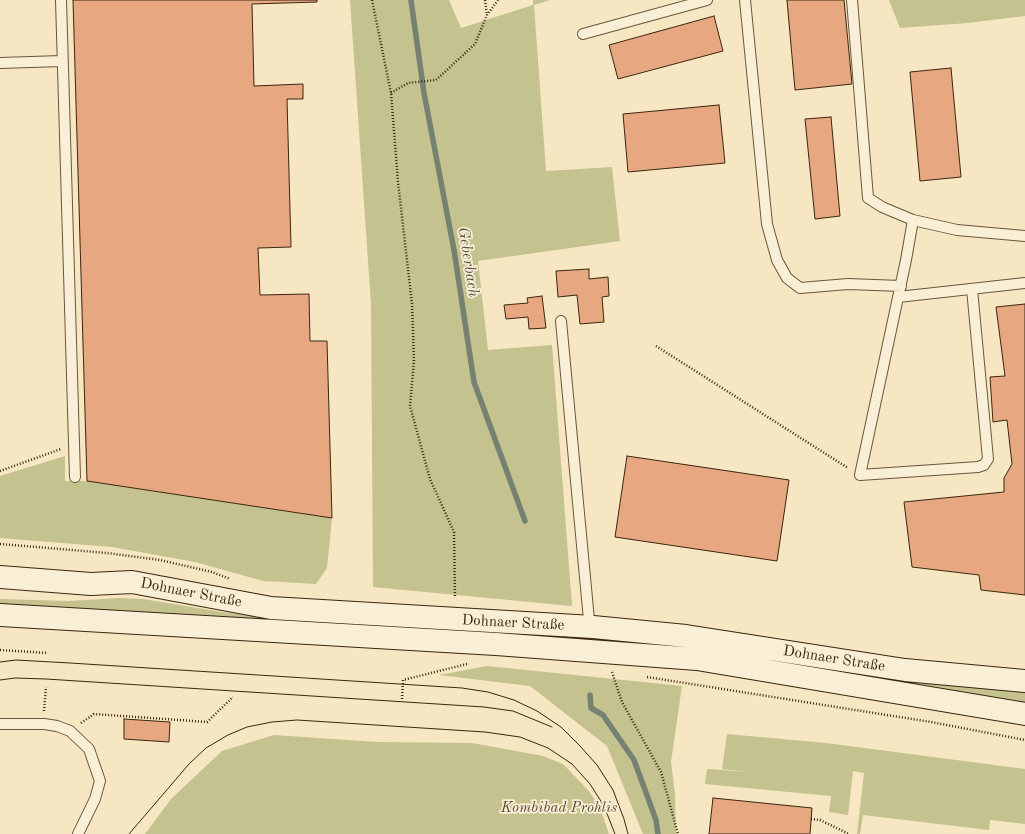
<!DOCTYPE html>
<html>
<head>
<meta charset="utf-8">
<style>
  body { margin:0 }
  canvas { display:block; background:#f6e6c2 }
</style>
</head>
<body>
<canvas width="1025" height="834"></canvas>
<script>
const ctx = document.querySelector('canvas').getContext('2d');
ctx.lineJoin = 'round';
function fillPath(path, color) {
  ctx.fillStyle = color;
  ctx.fill(path, 'evenodd');
}
function shape(rows) {
  const path = new Path2D();
  for (const r of rows) {
    path.moveTo(r[0], r[1]);
    for (let i = 2; i < r.length; i += 2) path.lineTo(r[i], r[i + 1]);
  }
  return path;
}
function stroke(path, color, width, dash) {
  ctx.strokeStyle = color;
  ctx.lineWidth = width;
  ctx.lineCap = dash ? 'butt' : 'round';
  ctx.setLineDash(dash || []);
  ctx.stroke(path);
}
function write(font, color, halo, rows, align = 'center') {
  ctx.font = font + ' "Old Standard TT",serif';
  ctx.lineWidth = 3.5;
  ctx.setLineDash([]);
  ctx.textBaseline = 'middle';
  ctx.strokeStyle = halo;
  ctx.fillStyle = color;
  for (const [text, x, y, turn = 0] of rows) {
    ctx.save();
    ctx.translate(x, y);
    ctx.rotate((+turn || 0) * Math.PI / 180);
    ctx.textAlign = isNaN(turn) ? turn : align;
    if (halo) ctx.strokeText(text, 0, 0);
    ctx.fillText(text, 0, 0);
    ctx.restore();
  }
}
fillPath(shape([
  [350,0,449,0,461,28,533,5,533,0,550,0,534,5,546,171,612,167,620,241,478,261,488,350,552,345,572,606,373,587,371,304],
  [889,0,1025,0,1025,16,967,23,900,28],
  [65,456,65,481,87,481,332,518,327,568,316,584,263,581,195,562,112,547,0,538,0,476],
  [120,598,143,599,222,612,273,618,633,641,632,646,0,606,0,599,68,601],
  [749,656,904,681,1025,692,1025,703,747,660],
  [487,666,682,686,671,762,675,794,676,834,643,834,607,746,530,686,439,675],
  [727,734,826,743,1025,769,1025,824,990,820,989,830,863,815,860,834,857,834,864,773,853,771,848,815,829,812,831,796,705,784,707,769,749,772,722,769],
  [274,735,377,742,472,743,543,756,563,764,587,789,599,805,609,834,145,834,171,799,222,751]
]), '#c4c28e');
stroke(shape([
  [411,0,424,93,454,250,474,382,525,521],
  [590,695,591,708,603,715,634,760,656,820,658,834]
]), '#758272', 5.5);
const building = shape([
  [73,0,317,0,317,2,252,4,254,86,303,84,303,99,287,99,291,247,258,248,260,295,309,294,310,341,327,341,332,518,87,481,73,0],
  [787,0,844,0,852,84,795,90,787,0],
  [714,16,723,51,618,79,609,45,714,16],
  [951,68,961,177,920,181,910,72,951,68],
  [719,105,725,163,628,172,623,114,719,105],
  [831,117,840,216,815,219,805,119,831,117],
  [589,269,589,279,608,277,609,296,602,297,604,322,580,324,577,295,558,297,556,271,589,269],
  [542,296,546,328,529,329,528,317,506,319,504,305,528,303,527,298,542,296],
  [1025,304,1025,595,981,590,979,575,912,567,904,502,1004,492,1004,478,1012,464,1007,420,993,422,990,377,1005,376,996,307,1025,304],
  [627,456,789,480,777,561,615,537,627,456],
  [124,719,170,722,169,742,124,739,124,719],
  [713,798,812,808,810,834,709,834,713,798]
]);
fillPath(building, '#e6a781');
stroke(building, '#3a2610', 1);
const service = shape([
  [61,0,75,477],
  [745,0,767,224,777,260,787,278,800,288,848,284,901,286],
  [852,0,868,198,882,207,913,220,957,230,1025,236],
  [583,34,707,0],
  [0,63,62,61],
  [913,220,906,260,860,475,978,467,984,465,988,459,972,289],
  [898,297,1025,283],
  [561,321,589,620,593,627],
  [0,724,44,724,57,726,70,731,89,749,100,781,95,799,78,834]
]);
const secondary = shape([
  [0,577,91,584,132,582,271,608,593,627,686,636,905,670,1025,681],
  [0,615,496,644,697,659,1025,714]
]);
stroke(service, '#69563c', 12);
stroke(secondary, '#3a2610', 24);
stroke(shape([
  [372,0,391,93,398,182,412,304,414,361,410,406,430,479,454,532,455,598],
  [485,0,487,15],
  [391,93,408,83,436,80,475,44,487,15,498,0],
  [656,346,848,468],
  [0,471,61,449],
  [0,544,107,553,160,560,212,572,230,579],
  [0,650,48,653],
  [612,672,622,702,661,772,678,834],
  [647,677,931,722,1025,740],
  [402,699,403,680,467,664],
  [44,711,46,687],
  [81,723,94,714,207,722,233,697],
  [811,819,820,820,849,834]
]), '#3a2610', 2.5, [1, 2]);
stroke(service, '#f9efd7', 10);
stroke(secondary, '#f9efd7', 22);
stroke(shape([
  [0,662,16,660,70,663,462,688,488,692,514,700,537,711,561,727,580,746,597,765,613,790,624,819,628,834],
  [0,680,15,678,46,679,484,707,513,711,552,727],
  [129,834,189,764,206,748,228,735,247,727,272,722,297,720,485,732,520,737,548,748,572,764,590,784,604,806,615,834]
]), '#3a2610', 1);
write('15px', '#3a2610', '#f9efd7', [
  ["Dohnaer Straße",191,593,11],
  ["Dohnaer Straße",513,623,3],
  ["Dohnaer Straße",834,659,9]
]);
write('italic 15px', '#5c4d30', '#f9efd7', [
  ["Kombibad Prohlis",559,808]
]);
write('italic 16px', '#585441', '#f9efd7', [
  ["Geberbach",468,262,81]
]);
</script>
</body>
</html>
